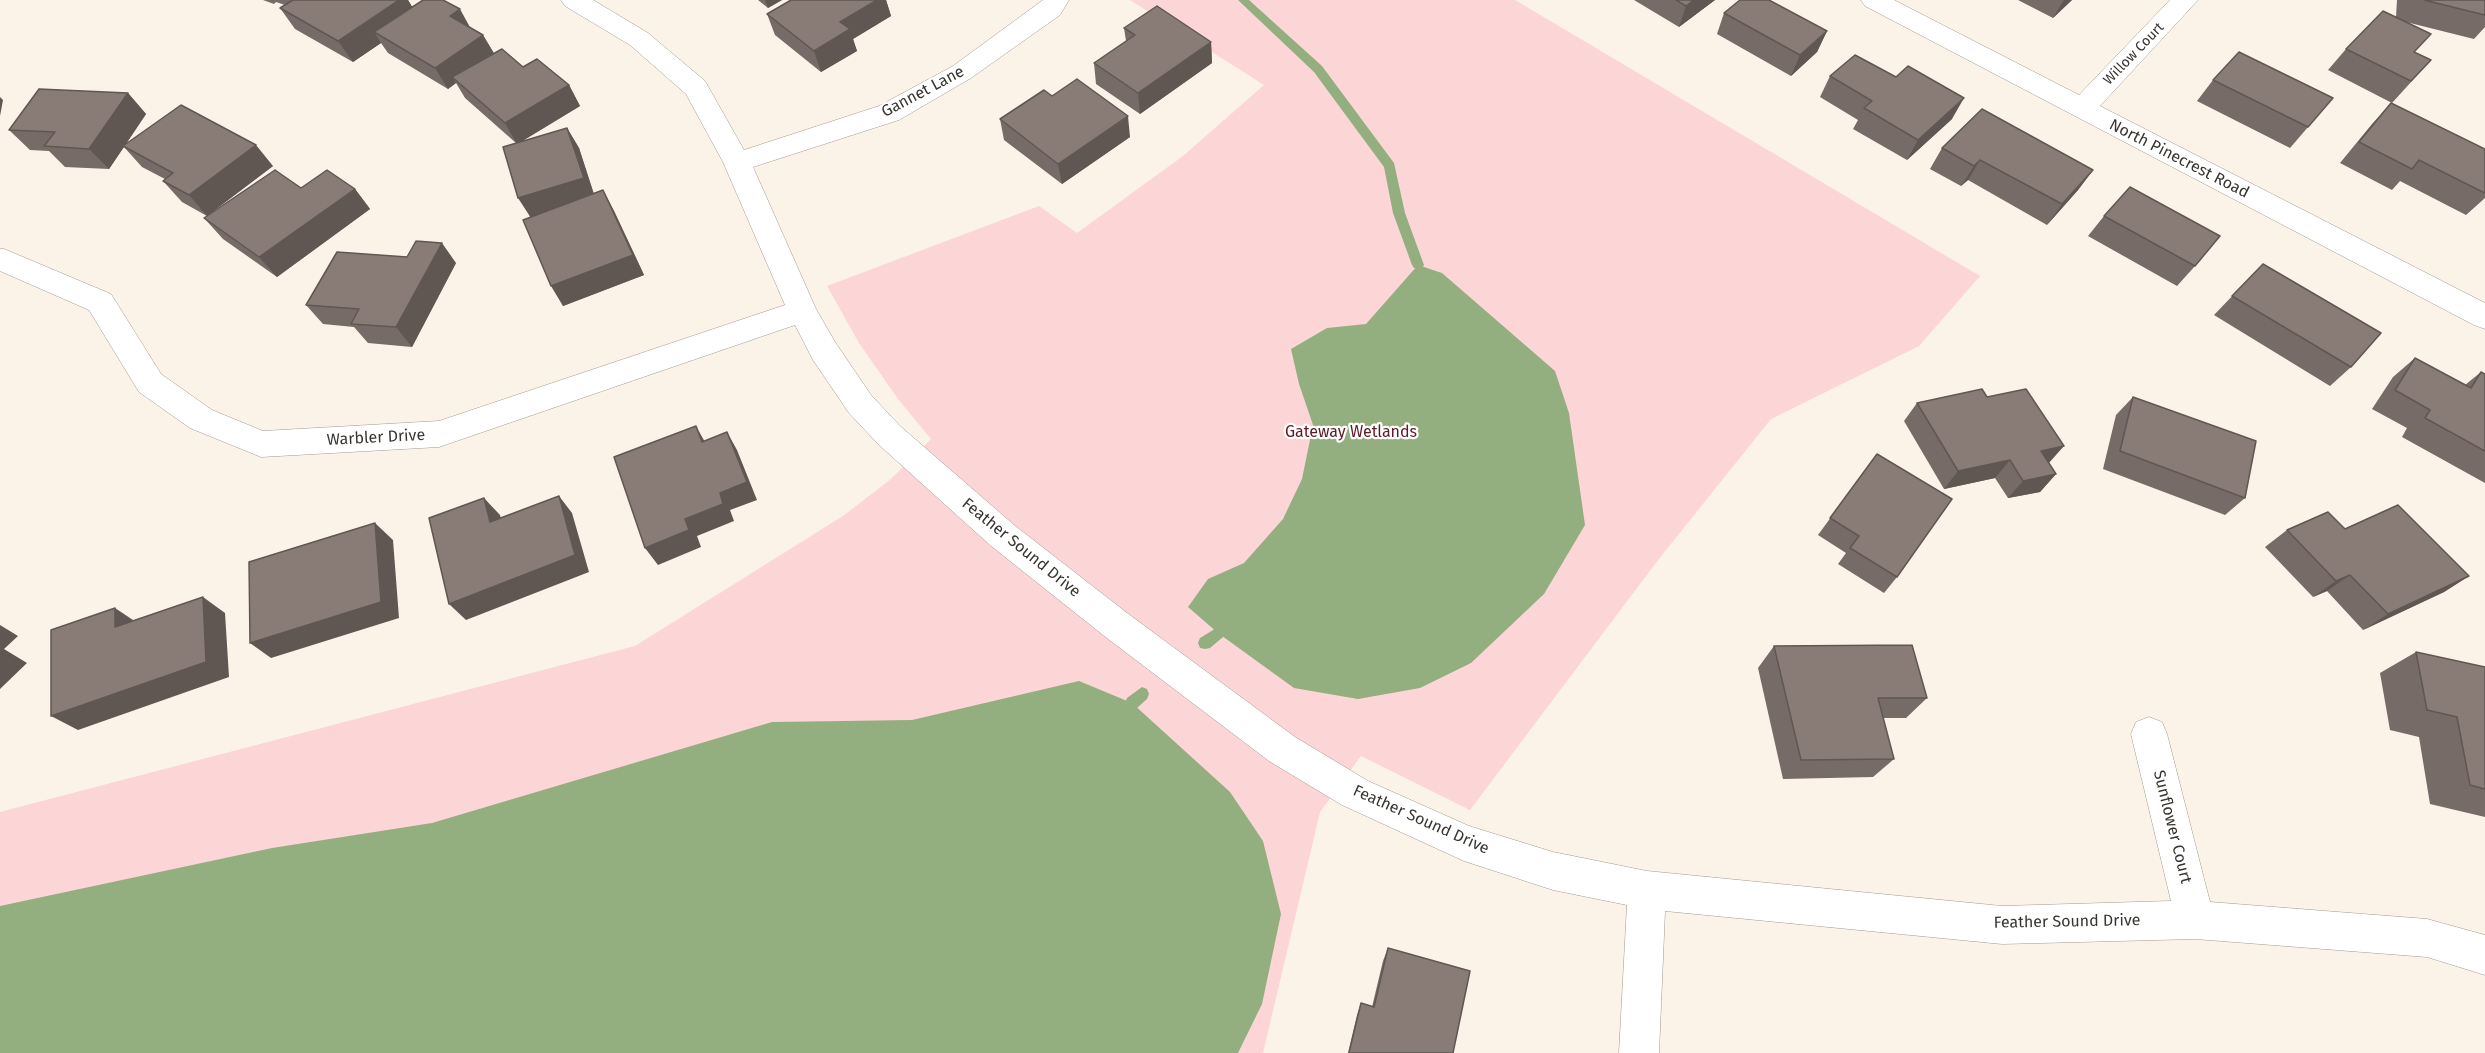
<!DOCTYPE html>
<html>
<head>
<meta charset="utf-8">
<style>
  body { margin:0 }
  canvas { display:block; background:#fbf2e8 }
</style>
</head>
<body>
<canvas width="2485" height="1053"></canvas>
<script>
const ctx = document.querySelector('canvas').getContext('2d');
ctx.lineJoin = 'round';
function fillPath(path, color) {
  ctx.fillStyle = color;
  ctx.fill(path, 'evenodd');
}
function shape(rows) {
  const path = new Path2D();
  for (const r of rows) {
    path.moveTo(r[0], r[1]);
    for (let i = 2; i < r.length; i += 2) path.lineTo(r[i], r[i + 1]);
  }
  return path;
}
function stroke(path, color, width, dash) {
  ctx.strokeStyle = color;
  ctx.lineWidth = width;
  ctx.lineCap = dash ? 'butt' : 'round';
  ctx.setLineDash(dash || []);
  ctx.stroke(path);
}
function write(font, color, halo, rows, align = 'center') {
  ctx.font = font + ' "Fira Sans",sans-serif';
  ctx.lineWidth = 4.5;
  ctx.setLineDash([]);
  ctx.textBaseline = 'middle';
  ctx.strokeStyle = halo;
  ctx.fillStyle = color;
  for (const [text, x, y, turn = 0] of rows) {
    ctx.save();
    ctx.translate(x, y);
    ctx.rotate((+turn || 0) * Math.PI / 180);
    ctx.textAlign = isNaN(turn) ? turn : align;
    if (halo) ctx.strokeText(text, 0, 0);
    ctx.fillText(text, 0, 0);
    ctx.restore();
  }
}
fillPath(shape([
  [1130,0,1515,0,1980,276,1919,346,1771,419,1658,560,1470,810,1361,756,1320,812,1263,1053,0,1053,0,812,635,646,843,516,891,479,931,439,898,399,859,343,827,286,1039,206,1077,233,1183,156,1264,85]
]), '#fcd5d7');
fillPath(shape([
  [1418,265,1442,273,1555,371,1569,413,1585,525,1544,594,1471,663,1420,688,1358,699,1294,688,1218,633,1188,607,1208,579,1244,563,1283,519,1302,479,1313,425,1299,384,1291,349,1327,328,1366,324],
  [1079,681,1132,703,1230,792,1263,841,1281,914,1262,1004,1238,1053,0,1053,0,906,272,848,432,823,772,722,912,720]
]), '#93af80');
fillPath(shape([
  [1238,0,1249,0,1322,66,1394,163,1405,213,1424,265,1422,268,1414,268,1412,265,1393,213,1384,167,1314,72,1238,0],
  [1218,627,1223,629,1225,633,1223,637,1210,648,1205,649,1200,648,1198,643,1200,638,1218,627],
  [1142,687,1147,689,1149,694,1147,699,1137,708,1132,710,1127,708,1125,703,1127,698,1142,687]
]), '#93af80');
const street = shape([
  [561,0,593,0,648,33,705,81,744,150,879,106,953,66,1043,0,1069,0,1060,15,971,78,899,120,753,167,816,309,835,342,871,395,900,426,1014,525,1127,613,1295,737,1368,781,1469,826,1553,852,1647,871,2002,906,2171,901,2131,734,2136,722,2149,717,2162,722,2167,734,2210,902,2427,919,2485,935,2485,975,2427,957,2195,939,2002,944,1665,911,1659,1053,1619,1053,1627,905,1553,890,1464,861,1342,805,1269,761,1103,635,990,545,878,444,849,413,813,360,795,325,439,447,261,457,190,428,139,392,89,310,0,271,0,249,4,249,111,294,161,374,212,410,263,431,439,421,785,305,723,162,686,94,630,45,565,6,561,0],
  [1861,0,1894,0,2079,95,2170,0,2198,0,2100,106,2485,303,2485,329,2474,325,1865,6,1861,0]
]);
stroke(street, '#a39b91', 1);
fillPath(street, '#fff');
fillPath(shape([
  [263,0,408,0,412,7,470,28,483,35,494,53,523,67,569,85,580,106,521,142,567,128,579,148,594,194,603,190,614,211,644,275,563,306,530,217,516,143,465,98,456,83,448,89,388,53,381,43,353,62,295,29,280,8,285,5,276,2,274,4],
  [758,0,782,0,768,8],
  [791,0,886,0,891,16,853,39,857,51,821,72,775,35,767,14],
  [1634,0,1715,0,1679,27],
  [2018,0,2072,0,2053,18],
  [2397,0,2485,0,2485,27,2474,39,2406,22,2414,52,2431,60,2392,103,2328,70,2346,49,2396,17],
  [1724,13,1827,31,1817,52,1791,76,1717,34],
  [1124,28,1211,42,1212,63,1140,114,1096,84,1094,63,1126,41],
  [1830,76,1952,119,1907,160,1853,129,1858,120,1820,97],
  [2213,80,2333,98,2290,148,2197,101],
  [128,93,146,114,126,144,273,166,207,216,182,202,163,181,165,179,142,167,124,147,109,169,65,167,49,151,30,150,9,130],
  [1052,96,1130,137,1062,184,1004,140,1000,119],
  [2391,103,2485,149,2485,198,2466,215,2400,181,2392,190,2340,163,2372,124],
  [1942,148,2093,170,2078,190,2047,225,1968,180,1961,186,1930,169],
  [355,189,370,209,277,277,223,239,204,218],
  [2104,216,2195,266,2177,286,2088,236],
  [456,263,412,347,368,343,354,327,323,324,306,305],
  [2263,264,2351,367,2330,386,2214,315],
  [2415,358,2465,385,2481,372,2485,374,2485,483,2402,437,2407,428,2372,409,2393,377],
  [1987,397,2049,463,2056,474,2040,492,2008,498,1995,478,1944,489,1904,421,1917,403],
  [2133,397,2245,498,2225,515,2103,469,2116,415],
  [1877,454,1897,577,1884,593,1838,564,1846,553,1818,535],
  [2345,529,2469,576,2444,592,2363,630,2327,591,2313,597,2265,547,2287,530],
  [1774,646,1927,698,1906,718,1883,718,1894,759,1873,777,1783,779,1758,668],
  [2416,652,2485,667,2485,817,2430,804,2419,737,2390,730,2380,673],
  [1388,948,1453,1053,1348,1053,1357,1015,1361,1003,1372,1007,1383,961]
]), '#766b66');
fillPath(shape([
  [399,0,408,0,419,18,374,32,381,43,353,62,338,41],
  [765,0,782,0,768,8],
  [877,0,886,0,891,16,853,39,857,51,821,72,814,51,840,22],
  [1694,0,1715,0,1679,27,1686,6],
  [2064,0,2072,0,2053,18],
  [460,9,472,31,450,16],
  [1827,31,1817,52,1791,76,1800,55],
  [483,35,495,56,452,77,456,83,448,89,435,68],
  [1211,42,1212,63,1140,114,1138,93],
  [569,85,580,106,517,144,505,123],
  [128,93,146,114,109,169,89,149],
  [0,97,3,100,0,116],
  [1964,98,1952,119,1907,160,1918,140],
  [1128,116,1130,137,1062,184,1058,164],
  [567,128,579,148,595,198,531,218,518,198],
  [256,145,273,166,207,216,189,195],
  [1980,160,1968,180,1961,186,1974,166],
  [2093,170,2078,190,2047,225,2062,204],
  [355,189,370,209,277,277,259,257],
  [603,190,614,211,644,275,563,306,551,286],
  [442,243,456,263,412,347,396,327],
  [696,426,706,444,702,442],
  [727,432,737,450,757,500,730,510,734,521,697,536,701,547,658,565,645,548,720,493],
  [2064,446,2048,464,2041,451],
  [2010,460,1995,478,1944,489,1958,471],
  [2056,474,2040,492,2008,498,2023,481],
  [559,496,572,513,589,572,466,620,449,604],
  [484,498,500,515,506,539,490,522],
  [375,523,393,540,399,618,271,658,250,643],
  [2350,575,2327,591,2313,597,2336,581],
  [2469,576,2444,592,2363,630,2388,614],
  [203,597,225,613,229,677,78,730,51,716],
  [115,608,139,624,115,627],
  [0,625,18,636,4,649,27,663,0,689]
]), '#605753');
const building = shape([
  [293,0,399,0,338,41,280,8,293,0],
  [423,0,443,0,460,9,450,16,483,35,435,68,374,32,423,0],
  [791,0,877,0,840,22,850,29,814,51,767,14,791,0],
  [1676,0,1694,0,1686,6,1676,0],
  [1740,0,1769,0,1827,31,1800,55,1724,13,1740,0],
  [2424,0,2485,0,2485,15,2424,0],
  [1157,6,1211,42,1138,93,1094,63,1135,35,1124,28,1157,6],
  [2383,11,2431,34,2414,52,2431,60,2411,81,2346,49,2383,11],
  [502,49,523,67,537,59,569,85,505,123,452,77,502,49],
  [2239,52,2333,98,2308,127,2213,80,2239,52],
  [1855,55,1896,77,1908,66,1964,98,1918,140,1864,108,1872,101,1830,76,1855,55],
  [1077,79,1128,116,1058,164,1000,119,1044,90,1052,96,1077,79],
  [39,89,128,93,89,149,44,146,55,132,9,130,39,89],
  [2391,103,2485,149,2485,193,2419,160,2412,169,2359,142,2391,103],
  [181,105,256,145,189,195,163,181,173,173,123,146,181,105],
  [1982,109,2093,170,2062,204,1980,160,1974,166,1942,148,1982,109],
  [567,128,584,178,518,198,503,147,567,128],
  [275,170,301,188,327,170,355,189,259,257,204,218,275,170],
  [2130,187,2220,236,2195,266,2104,216,2130,187],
  [603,190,633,255,551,286,523,220,603,190],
  [416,241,442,243,396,327,351,324,359,309,306,305,337,252,407,257,416,241],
  [2263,264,2381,333,2351,367,2232,296,2263,264],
  [2415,358,2471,388,2481,372,2485,374,2485,451,2425,418,2430,410,2395,390,2415,358],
  [1982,389,1987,397,2026,389,2064,446,2041,451,2056,474,2023,481,2010,460,1958,471,1917,403,1982,389],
  [2133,397,2256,441,2245,498,2120,451,2133,397],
  [696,426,702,442,727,432,747,482,720,493,723,504,685,519,689,530,645,548,614,457,696,426],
  [1877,454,1952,499,1897,577,1850,548,1859,536,1830,518,1877,454],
  [559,496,575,555,449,604,429,518,484,498,490,522,559,496],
  [2398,505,2469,576,2388,614,2350,575,2336,581,2287,530,2328,512,2345,529,2398,505],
  [375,523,381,602,250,643,249,562,375,523],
  [203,597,206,662,51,716,51,630,115,608,115,627,203,597],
  [1912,645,1927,698,1878,698,1894,759,1801,760,1774,646,1912,645],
  [2416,652,2485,667,2485,789,2470,785,2457,717,2427,710,2416,652],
  [1388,948,1470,971,1453,1053,1349,1053,1361,1003,1374,1007,1388,948]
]);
fillPath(building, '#897c77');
stroke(building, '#605753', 1.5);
write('14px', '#383531', '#fff', [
  ["Willow Court",2134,54,-46]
]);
write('16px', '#383531', '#fff', [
  ["Gannet Lane",923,92,-28],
  ["North Pinecrest Road",2179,159,27],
  ["Warbler Drive",376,438,-3],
  ["Feather Sound Drive",1021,548,39],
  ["Feather Sound Drive",1421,820,24],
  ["Sunflower Court",2172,827,76],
  ["Feather Sound Drive",2067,922,-1]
]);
write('16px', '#5f1825', '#fff', [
  ["Gateway Wetlands",1351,433]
]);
</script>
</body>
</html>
